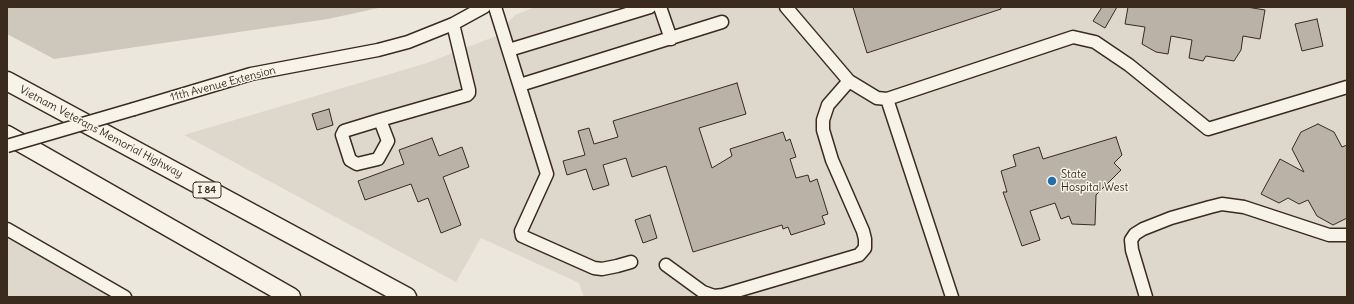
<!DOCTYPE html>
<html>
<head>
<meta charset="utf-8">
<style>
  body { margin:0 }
  #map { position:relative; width:1354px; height:304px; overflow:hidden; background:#ece7dc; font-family:Delius,sans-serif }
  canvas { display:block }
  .frame { position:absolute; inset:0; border:8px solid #3b2a1e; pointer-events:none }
</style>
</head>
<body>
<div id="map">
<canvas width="1354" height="304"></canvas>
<div class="frame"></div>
</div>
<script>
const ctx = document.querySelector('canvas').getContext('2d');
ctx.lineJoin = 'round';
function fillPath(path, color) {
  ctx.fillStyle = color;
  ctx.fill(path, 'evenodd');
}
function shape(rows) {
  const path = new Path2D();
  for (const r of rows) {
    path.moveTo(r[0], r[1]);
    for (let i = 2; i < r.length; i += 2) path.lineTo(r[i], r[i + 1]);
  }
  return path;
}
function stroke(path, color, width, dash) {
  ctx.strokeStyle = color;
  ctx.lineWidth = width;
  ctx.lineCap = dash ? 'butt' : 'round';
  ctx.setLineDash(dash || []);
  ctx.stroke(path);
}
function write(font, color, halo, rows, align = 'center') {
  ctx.font = font + ' Delius,sans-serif';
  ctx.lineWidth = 3;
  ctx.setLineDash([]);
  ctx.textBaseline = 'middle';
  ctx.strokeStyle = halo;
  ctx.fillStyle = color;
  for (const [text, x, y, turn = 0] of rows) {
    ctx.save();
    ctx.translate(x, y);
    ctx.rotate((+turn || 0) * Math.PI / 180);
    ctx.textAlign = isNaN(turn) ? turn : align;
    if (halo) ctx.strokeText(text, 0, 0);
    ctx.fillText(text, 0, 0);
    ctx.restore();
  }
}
fillPath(shape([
  [535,7,1347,7,1347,297,584,297,579,283,481,238,456,282,184,135,427,63,496,36,515,15],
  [7,222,136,297,7,297]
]), '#ddd7cc');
fillPath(shape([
  [7,7,383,7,328,19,54,59,7,34]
]), '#cec8bc');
const building = shape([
  [853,7,1001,7,1001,9,867,53,853,7],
  [1102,7,1117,7,1105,28,1093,21,1102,7],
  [1128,7,1247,7,1265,10,1260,39,1243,36,1241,50,1234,61,1206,56,1203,61,1189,58,1192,40,1171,36,1168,54,1156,52,1142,44,1145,27,1125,24,1128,7],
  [1317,19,1323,46,1302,51,1295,24,1317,19],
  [737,83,746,114,699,128,712,168,732,156,730,149,783,132,786,141,790,139,796,157,790,159,796,178,808,175,810,182,817,179,828,214,822,216,825,224,791,235,788,227,783,229,782,225,693,252,666,166,632,177,626,158,603,165,609,185,593,190,586,169,567,175,563,161,585,155,578,131,589,128,594,144,618,137,613,121,737,83],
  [329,109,333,125,317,130,312,114,329,109],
  [1318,124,1334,132,1342,147,1347,145,1347,218,1333,225,1317,216,1308,200,1299,204,1288,198,1279,203,1261,194,1280,159,1304,172,1292,149,1301,132,1318,124],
  [1116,137,1122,155,1114,163,1121,170,1096,195,1095,225,1072,224,1069,216,1061,219,1055,203,1030,211,1040,240,1022,246,1003,192,1007,192,1001,171,1016,166,1013,155,1039,147,1043,159,1116,137],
  [432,138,439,156,462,147,469,167,443,177,461,225,441,233,428,198,418,202,411,184,365,200,358,181,404,164,399,150,432,138],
  [650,215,657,238,643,243,635,220,650,215]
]);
fillPath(building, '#bab2a7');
stroke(building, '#3b2a1e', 1);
const minor = shape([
  [495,7,547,174,521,231,522,236,594,268,602,269,617,266,631,262],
  [660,7,671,39],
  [786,7,849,81,877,98,887,99,952,297],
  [509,50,650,7],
  [520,85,722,22],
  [887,99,1073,37,1095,42,1129,65,1208,129,1347,87],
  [134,109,251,74,378,50,408,42,453,24,484,7],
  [380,120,388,141,378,159,357,164,350,160,342,135,344,131,380,120,467,95,469,93,469,90,453,24],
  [7,229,125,297],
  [666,265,703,292,714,296,723,295,859,255,865,248,865,239,863,231,832,160,823,130,823,120,828,105,849,81],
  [1146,297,1132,250,1131,240,1135,234,1143,229,1171,218,1210,207,1222,204,1244,207,1329,235,1347,235]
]);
const highway = shape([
  [7,81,407,297],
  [7,135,291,297]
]);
stroke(minor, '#3b2a1e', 15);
stroke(highway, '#3b2a1e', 21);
stroke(minor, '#f7f3e8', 12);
stroke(highway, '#f7f3e8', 18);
const minorBridge = shape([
  [7,146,134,109]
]);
stroke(minorBridge, '#3b2a1e', 15, []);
stroke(minorBridge, '#f7f3e8', 12);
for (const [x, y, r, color] of [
  [1052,181,5,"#1f6fb2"]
]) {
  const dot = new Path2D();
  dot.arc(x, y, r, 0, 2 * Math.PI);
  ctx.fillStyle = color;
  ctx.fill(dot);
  stroke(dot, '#f7f3e8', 1.5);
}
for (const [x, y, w] of [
  [207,190,28]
]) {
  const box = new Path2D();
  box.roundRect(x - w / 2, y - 8, w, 16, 3);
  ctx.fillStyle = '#f7f3e8';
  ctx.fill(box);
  stroke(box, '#3b2a1e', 1);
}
write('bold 10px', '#3b2a1e', null, [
  ["I 84",207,190]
]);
write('11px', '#3b2a1e', '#f7f3e8', [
  ["11th Avenue Extension",223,84,-15],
  ["Vietnam Veterans Memorial Highway",101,132,28]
]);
write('11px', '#3b2a1e', '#f7f3e8', [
  ["State",1061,175],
  ["Hospital West",1061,188]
], 'left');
</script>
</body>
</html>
